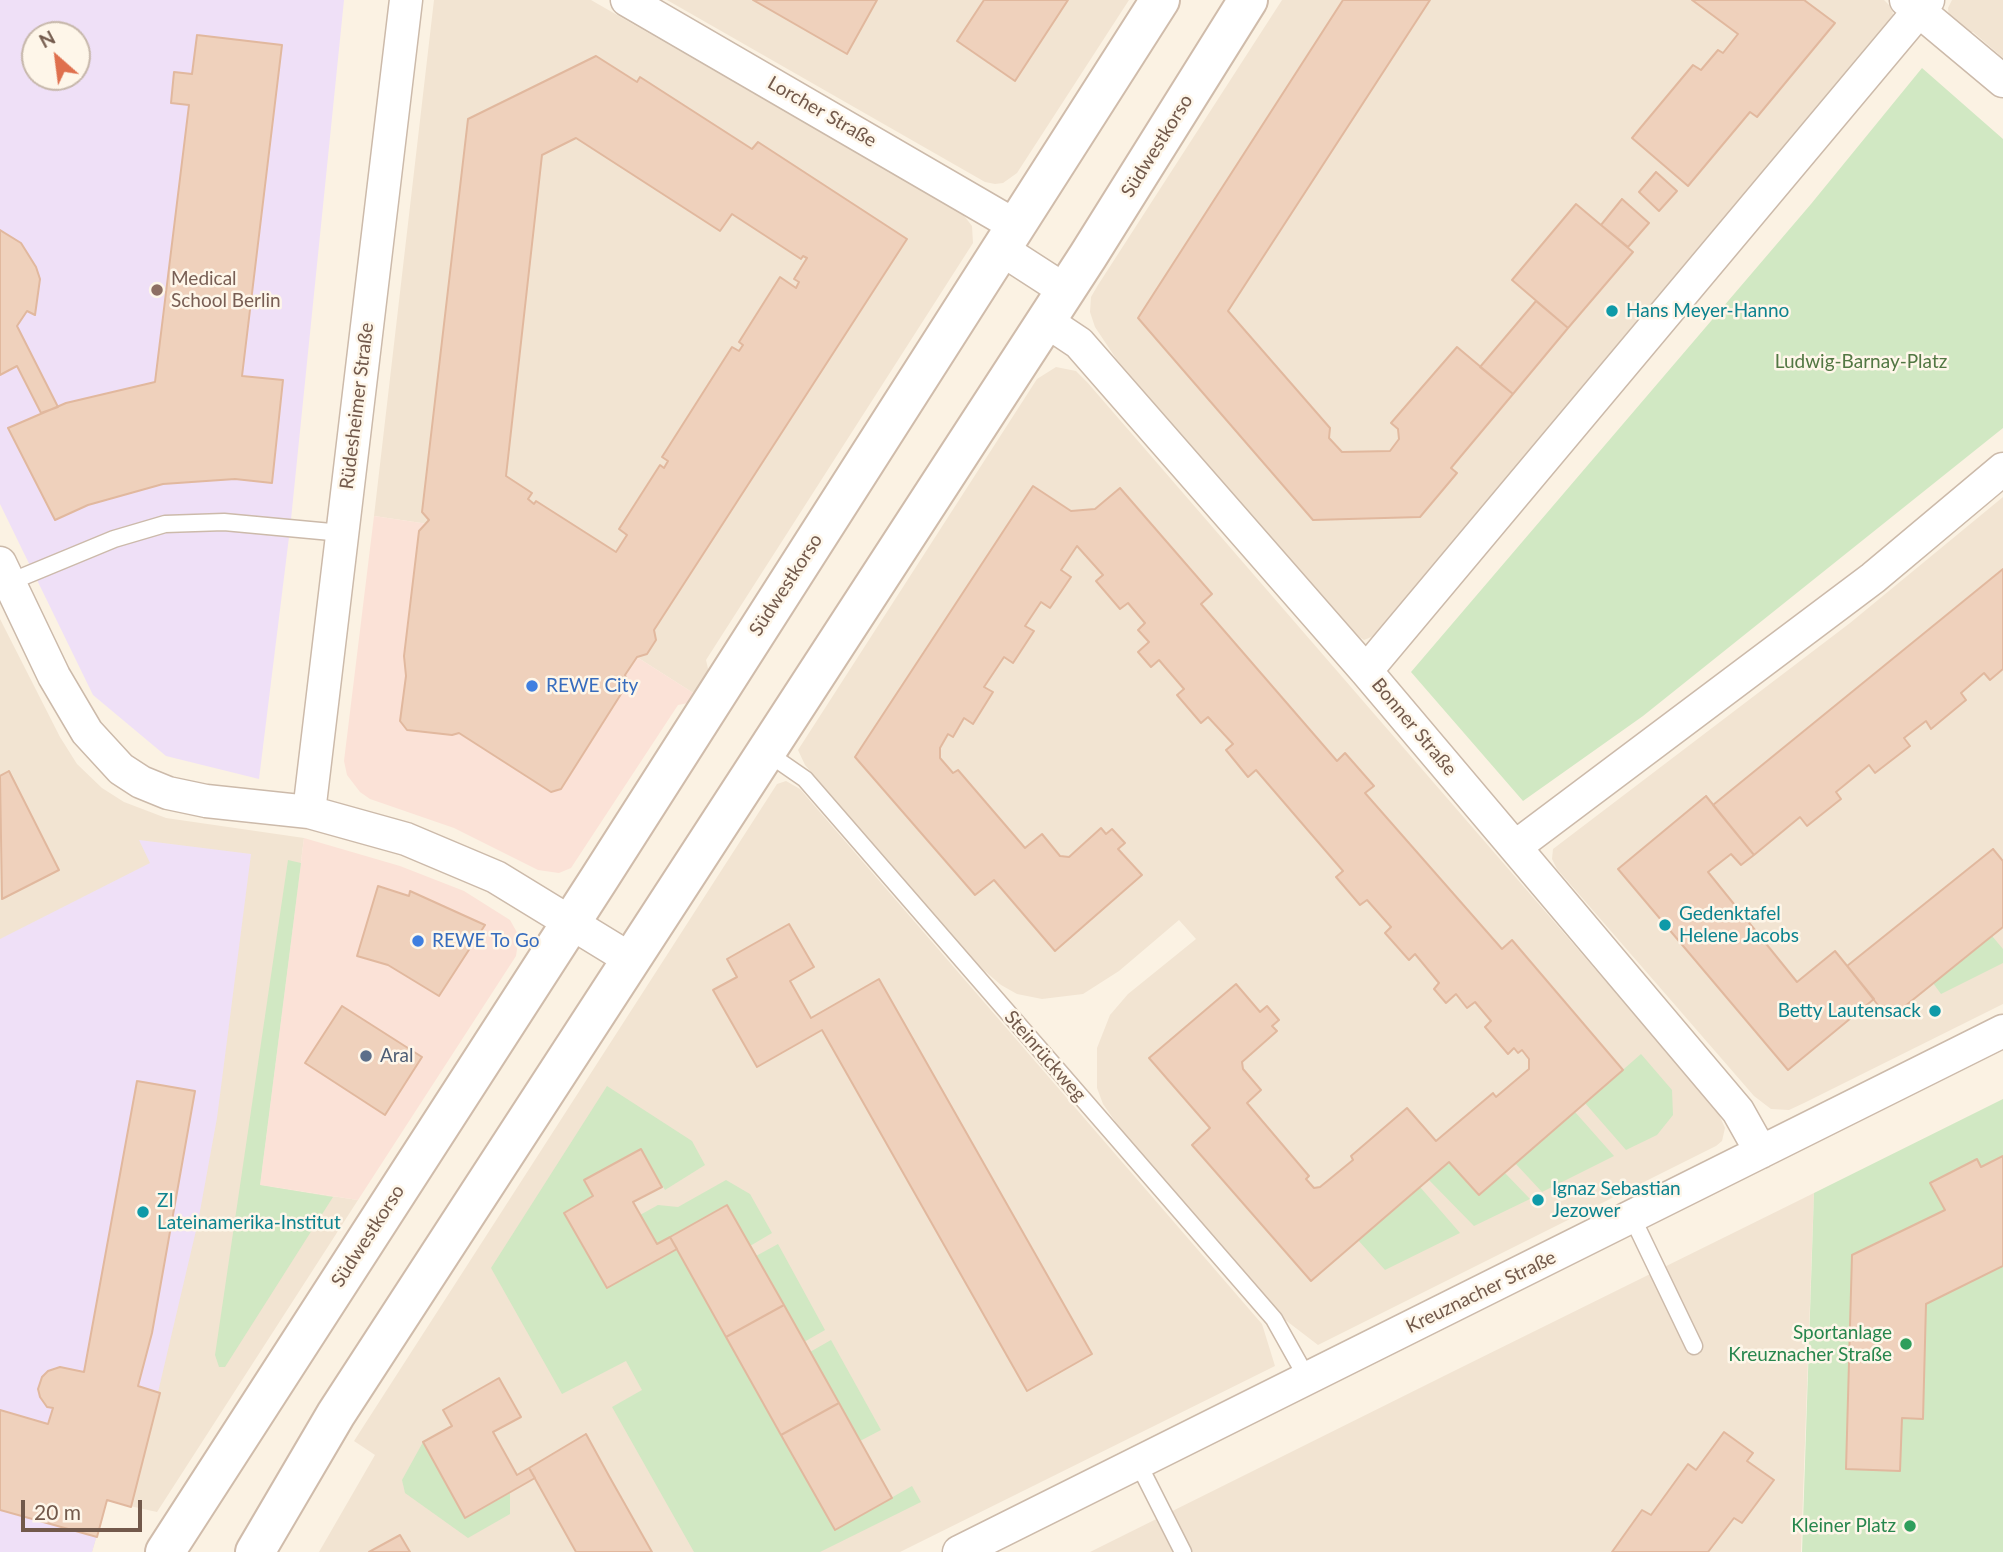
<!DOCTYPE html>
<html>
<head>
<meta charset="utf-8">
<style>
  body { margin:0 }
  #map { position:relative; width:2003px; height:1552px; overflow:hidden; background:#fbf2e3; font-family:Lato,sans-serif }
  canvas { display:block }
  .north { position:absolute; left:21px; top:21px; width:70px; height:70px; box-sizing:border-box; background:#fef6e9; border:2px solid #c6b7aa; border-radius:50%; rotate:332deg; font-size:19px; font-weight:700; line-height:28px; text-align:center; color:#72594b }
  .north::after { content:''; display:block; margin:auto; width:24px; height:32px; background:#df704e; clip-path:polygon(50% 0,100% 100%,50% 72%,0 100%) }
  .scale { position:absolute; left:21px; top:1500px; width:121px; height:32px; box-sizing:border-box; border:4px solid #72594b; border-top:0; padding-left:9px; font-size:21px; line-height:24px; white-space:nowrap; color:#72594b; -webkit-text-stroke:5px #fef6e9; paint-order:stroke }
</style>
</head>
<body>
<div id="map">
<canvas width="2003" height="1552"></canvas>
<div class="north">N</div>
<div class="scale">20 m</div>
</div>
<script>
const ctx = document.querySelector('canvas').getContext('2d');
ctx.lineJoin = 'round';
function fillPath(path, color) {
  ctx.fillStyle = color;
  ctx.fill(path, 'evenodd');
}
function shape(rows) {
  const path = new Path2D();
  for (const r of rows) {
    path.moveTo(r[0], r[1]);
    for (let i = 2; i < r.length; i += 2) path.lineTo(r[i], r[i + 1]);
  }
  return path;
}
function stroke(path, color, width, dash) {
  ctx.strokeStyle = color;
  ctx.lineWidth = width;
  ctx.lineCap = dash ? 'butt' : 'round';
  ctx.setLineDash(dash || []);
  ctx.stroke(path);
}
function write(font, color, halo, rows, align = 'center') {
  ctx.font = font + ' Lato,sans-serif';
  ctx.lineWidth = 5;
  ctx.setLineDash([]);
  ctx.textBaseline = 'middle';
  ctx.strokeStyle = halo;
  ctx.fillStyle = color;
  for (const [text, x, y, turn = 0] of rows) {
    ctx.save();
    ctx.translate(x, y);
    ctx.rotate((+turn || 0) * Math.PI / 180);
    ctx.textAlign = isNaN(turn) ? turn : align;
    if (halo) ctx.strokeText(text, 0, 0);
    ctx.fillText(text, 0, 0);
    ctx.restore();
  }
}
fillPath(shape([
  [434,0,591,0,962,213,972,226,973,243,706,660,710,677,698,696,428,524,374,516],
  [667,0,1129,0,1017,173,1003,183,995,184,985,182],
  [1282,0,1884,0,1892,8,1893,15,1376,635,1364,640,1355,634,1117,360,1095,327,1090,312,1091,297,1098,285],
  [1952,0,2003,0,2003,58,1973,32,1965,33,1949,18,1948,8],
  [1056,367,1076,371,1087,382,1717,1110,1725,1128,1722,1141,1716,1146,1318,1345,1284,1319,1124,1134,1103,1104,1097,1088,1097,1048,1110,1015,1128,994,1196,939,1179,920,1119,971,1083,994,1042,999,1017,994,1001,985,979,966,805,765,798,750,1037,379],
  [2003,497,2003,1004,1804,1103,1789,1110,1771,1109,1754,1096,1557,869,1552,859,1553,849,1850,623],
  [0,619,60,737,77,764,102,788,124,802,166,818,304,838,260,1185,358,1200,157,1512,107,1501,92,1552,0,1552],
  [786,781,800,789,1262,1324,1275,1366,900,1552,319,1552,375,1455,354,1441,777,784],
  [1814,1193,1801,1552,1090,1552,1458,1369]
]), '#f2e4d2');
fillPath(shape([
  [374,516,428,524,698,696,694,702,678,705,571,868,559,873,538,870,454,828,370,799,360,792,347,775,344,761],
  [304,838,400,866,464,891,510,920,519,936,516,956,358,1200,260,1185]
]), '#fbe2d7');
fillPath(shape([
  [0,0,344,0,290,529,259,779,166,756,93,695,0,504],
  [35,35,77,35,77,77,35,77],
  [139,840,251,854,217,1118,198,1222,131,1507,107,1501,92,1552,0,1552,0,939,150,863]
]), '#efe0f7');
fillPath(shape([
  [1922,68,2003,139,2003,428,1643,716,1523,801,1411,672,1811,204],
  [288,860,301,863,260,1185,333,1197,225,1367,219,1367,215,1355],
  [1992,936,2003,949,2003,963,1941,994,1933,983],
  [1641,1054,1672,1090,1673,1115,1657,1135,1626,1150,1585,1103],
  [607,1086,692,1141,705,1165,665,1190,640,1149,585,1180,593,1196,565,1213,607,1288,677,1249,835,1530,912,1486,921,1502,820,1552,694,1552,612,1407,642,1390,626,1361,562,1394,491,1268],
  [2003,1099,2003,1552,1802,1552,1814,1193],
  [1575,1112,1614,1156,1542,1192,1515,1163],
  [1449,1162,1478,1195,1505,1173,1530,1199,1474,1226,1429,1180],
  [726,1180,750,1194,772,1233,750,1246,727,1205,657,1244,640,1215,658,1205,678,1207],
  [1420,1187,1460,1233,1385,1270,1358,1240],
  [778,1244,825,1330,804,1342,756,1256],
  [831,1340,881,1430,860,1441,810,1352],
  [423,1442,465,1518,510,1493,510,1514,468,1538,405,1493,402,1480]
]), '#d1e8c3');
const building = shape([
  [753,0,877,0,847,54,753,0],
  [984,0,1068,0,1015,81,957,41,984,0],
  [1343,0,1430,0,1228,311,1330,428,1329,438,1342,452,1390,451,1399,439,1398,429,1391,423,1457,347,1513,394,1451,468,1457,473,1420,517,1313,520,1138,318,1343,0],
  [1692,0,1804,0,1835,23,1757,117,1750,112,1688,186,1632,138,1693,65,1701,70,1718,50,1723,53,1738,34,1692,0],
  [197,35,282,45,242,376,283,380,272,483,235,479,163,484,88,505,55,520,8,428,66,403,155,382,189,105,171,103,174,72,192,74,197,35],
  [596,56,637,82,640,77,752,149,758,142,907,239,654,630,656,640,647,654,637,657,625,675,628,683,561,789,551,792,459,733,452,735,407,730,400,721,406,676,404,656,419,531,429,520,422,512,468,119,596,56],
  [576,138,720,231,732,214,801,259,803,256,807,258,794,279,799,282,796,288,780,277,739,342,743,345,739,351,732,347,662,457,668,461,664,468,660,465,619,529,627,535,616,552,536,501,534,504,528,499,532,493,506,476,542,155,576,138],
  [1656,172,1677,191,1659,211,1639,192,1656,172],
  [1622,199,1649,223,1628,247,1601,225,1622,199],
  [1576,204,1633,252,1568,328,1512,280,1576,204],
  [0,230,21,243,36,267,40,279,35,315,27,311,17,326,58,407,41,413,17,366,0,375,0,230],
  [1536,301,1568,328,1513,394,1480,367,1536,301],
  [1033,486,1071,511,1095,509,1120,488,1212,594,1201,604,1337,761,1345,753,1374,786,1365,793,1502,949,1512,940,1623,1070,1479,1195,1449,1162,1311,1281,1192,1145,1210,1128,1149,1058,1236,984,1260,1012,1267,1006,1279,1020,1272,1026,1277,1031,1242,1062,1243,1069,1261,1090,1247,1103,1309,1176,1306,1179,1314,1188,1320,1187,1353,1160,1351,1156,1407,1108,1436,1141,1493,1093,1496,1097,1529,1069,1529,1059,1522,1050,1518,1053,1514,1048,1508,1054,1485,1027,1491,1021,1475,1002,1467,1008,1456,994,1446,1003,1434,989,1439,983,1415,954,1409,960,1385,933,1391,927,1367,900,1360,905,1336,877,1343,871,1256,770,1248,777,1226,750,1233,744,1208,717,1201,723,1177,695,1184,689,1159,660,1151,667,1138,652,1149,642,1138,630,1145,623,1128,603,1120,609,1096,581,1103,575,1077,546,1061,570,1071,577,1050,608,1041,602,1025,626,1034,631,1013,663,1004,657,984,687,993,692,973,724,964,718,953,737,948,734,940,748,940,758,953,773,958,770,1025,848,1042,834,1060,856,1069,857,1101,828,1106,834,1112,829,1125,843,1118,849,1142,875,1055,951,994,880,975,895,855,757,1033,486],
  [2003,569,2003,669,1990,680,1984,673,1961,693,1966,700,1931,729,1926,721,1904,738,1910,746,1875,773,1869,765,1836,792,1841,799,1807,826,1800,817,1754,855,1713,805,2003,569],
  [9,771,59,870,2,899,0,776,9,771],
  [1706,796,1754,855,1741,865,1731,854,1708,872,1797,982,1835,951,1874,999,1788,1070,1618,869,1706,796],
  [1993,849,2003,861,2003,927,1889,1019,1847,966,1993,849],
  [378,886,409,896,410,891,485,925,439,996,388,965,357,956,378,886],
  [789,924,814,967,790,981,811,1018,879,979,1092,1354,1027,1391,822,1030,757,1067,713,990,737,977,727,959,789,924],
  [342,1006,422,1057,385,1115,305,1063,342,1006],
  [137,1081,195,1091,152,1333,138,1386,160,1393,131,1507,107,1500,97,1537,0,1510,0,1410,48,1424,53,1408,47,1407,40,1397,38,1389,42,1377,48,1371,60,1367,84,1372,137,1081],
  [641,1149,662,1187,633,1202,657,1244,670,1237,677,1249,607,1288,564,1213,593,1196,584,1180,641,1149],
  [2003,1156,2003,1266,1926,1304,1923,1419,1902,1418,1900,1471,1846,1469,1852,1255,1945,1210,1930,1183,1977,1159,1981,1167,2003,1156],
  [727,1205,784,1305,726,1337,670,1237,727,1205],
  [784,1305,839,1403,781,1435,726,1337,784,1305],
  [499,1378,521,1417,493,1432,517,1475,529,1468,535,1478,465,1518,423,1442,452,1426,443,1410,499,1378],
  [839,1403,892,1498,835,1530,781,1435,839,1403],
  [1724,1432,1753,1453,1747,1461,1774,1480,1742,1523,1734,1518,1708,1552,1612,1552,1642,1510,1651,1515,1688,1464,1696,1470,1724,1432],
  [586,1434,609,1476,652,1552,576,1552,529,1468,586,1434],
  [400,1535,410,1552,369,1552,400,1535]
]);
fillPath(building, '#efd1bc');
stroke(building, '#e1b89e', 2);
const lane = shape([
  [10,582,114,539,165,524,224,522,342,533],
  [766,752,805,779,1274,1319,1307,1378],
  [1632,1217,1694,1346],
  [1138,1463,1183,1552]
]);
const street = shape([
  [627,0,1016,226],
  [1906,0,2003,81],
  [1001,249,1066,291],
  [1046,321,1079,343,1366,671,1738,1111,1761,1152],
  [0,563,54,676,87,732,121,769,141,782,168,793,206,801,309,812,406,839,496,877,630,959],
  [1366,671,1928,0],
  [309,812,406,0],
  [1515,847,1873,578,2003,469],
  [959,1552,2003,1031]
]);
const secondary = shape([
  [165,1552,599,879,1160,0],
  [255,1552,336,1414,1088,256,1248,0]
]);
stroke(lane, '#ccbaaa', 19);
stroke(street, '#ccbaaa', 35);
stroke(secondary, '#d0bcab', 42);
stroke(lane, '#fff', 16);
stroke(street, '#fff', 32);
stroke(secondary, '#fff', 38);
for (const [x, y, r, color] of [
  [157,290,7,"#8d6e63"],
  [1612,311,7,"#0f9aa8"],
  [532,686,7,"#3f7fe0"],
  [1665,925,7,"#0f9aa8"],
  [418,941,7,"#3f7fe0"],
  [1935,1011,7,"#0f9aa8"],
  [366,1056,7,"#5c6f8a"],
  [1538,1200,7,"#0f9aa8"],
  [143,1212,7,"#0f9aa8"],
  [1906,1344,7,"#2e9e5b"],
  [1910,1526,7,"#2e9e5b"]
]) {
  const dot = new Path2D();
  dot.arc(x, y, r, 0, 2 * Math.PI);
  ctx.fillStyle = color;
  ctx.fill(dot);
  stroke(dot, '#fef6e9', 2.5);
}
write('19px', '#72594b', '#fef6e9', [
  ["Lorcher Straße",822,112,30],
  ["Südwestkorso",1157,146,-58],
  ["Rüdesheimer Straße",357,406,-83],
  ["Südwestkorso",786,585,-57],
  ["Bonner Straße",1414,727,50],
  ["Steinrückweg",1045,1056,49],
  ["Südwestkorso",368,1236,-57],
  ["Kreuznacher Straße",1481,1292,-26]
]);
write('19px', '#785e54', '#fef6e9', [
  ["Medical",171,279],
  ["School Berlin",171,301]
], 'left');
write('19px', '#0d838f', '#fef6e9', [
  ["Hans Meyer-Hanno",1626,311],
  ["Gedenktafel",1679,914],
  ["Helene Jacobs",1679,936],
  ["Betty Lautensack",1921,1011,"right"],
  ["Ignaz Sebastian",1552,1189],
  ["Jezower",1552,1211],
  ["ZI",157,1201],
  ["Lateinamerika-Institut",157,1223]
], 'left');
write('19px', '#527743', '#fef6e9', [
  ["Ludwig-Barnay-Platz",1861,362]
]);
write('19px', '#366cbe', '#fef6e9', [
  ["REWE City",546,686],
  ["REWE To Go",432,941]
], 'left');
write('19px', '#4e5e75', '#fef6e9', [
  ["Aral",380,1056]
], 'left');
write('19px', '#27864d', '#fef6e9', [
  ["Sportanlage",1892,1333],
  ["Kreuznacher Straße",1892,1355],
  ["Kleiner Platz",1896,1526]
], 'right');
</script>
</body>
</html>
